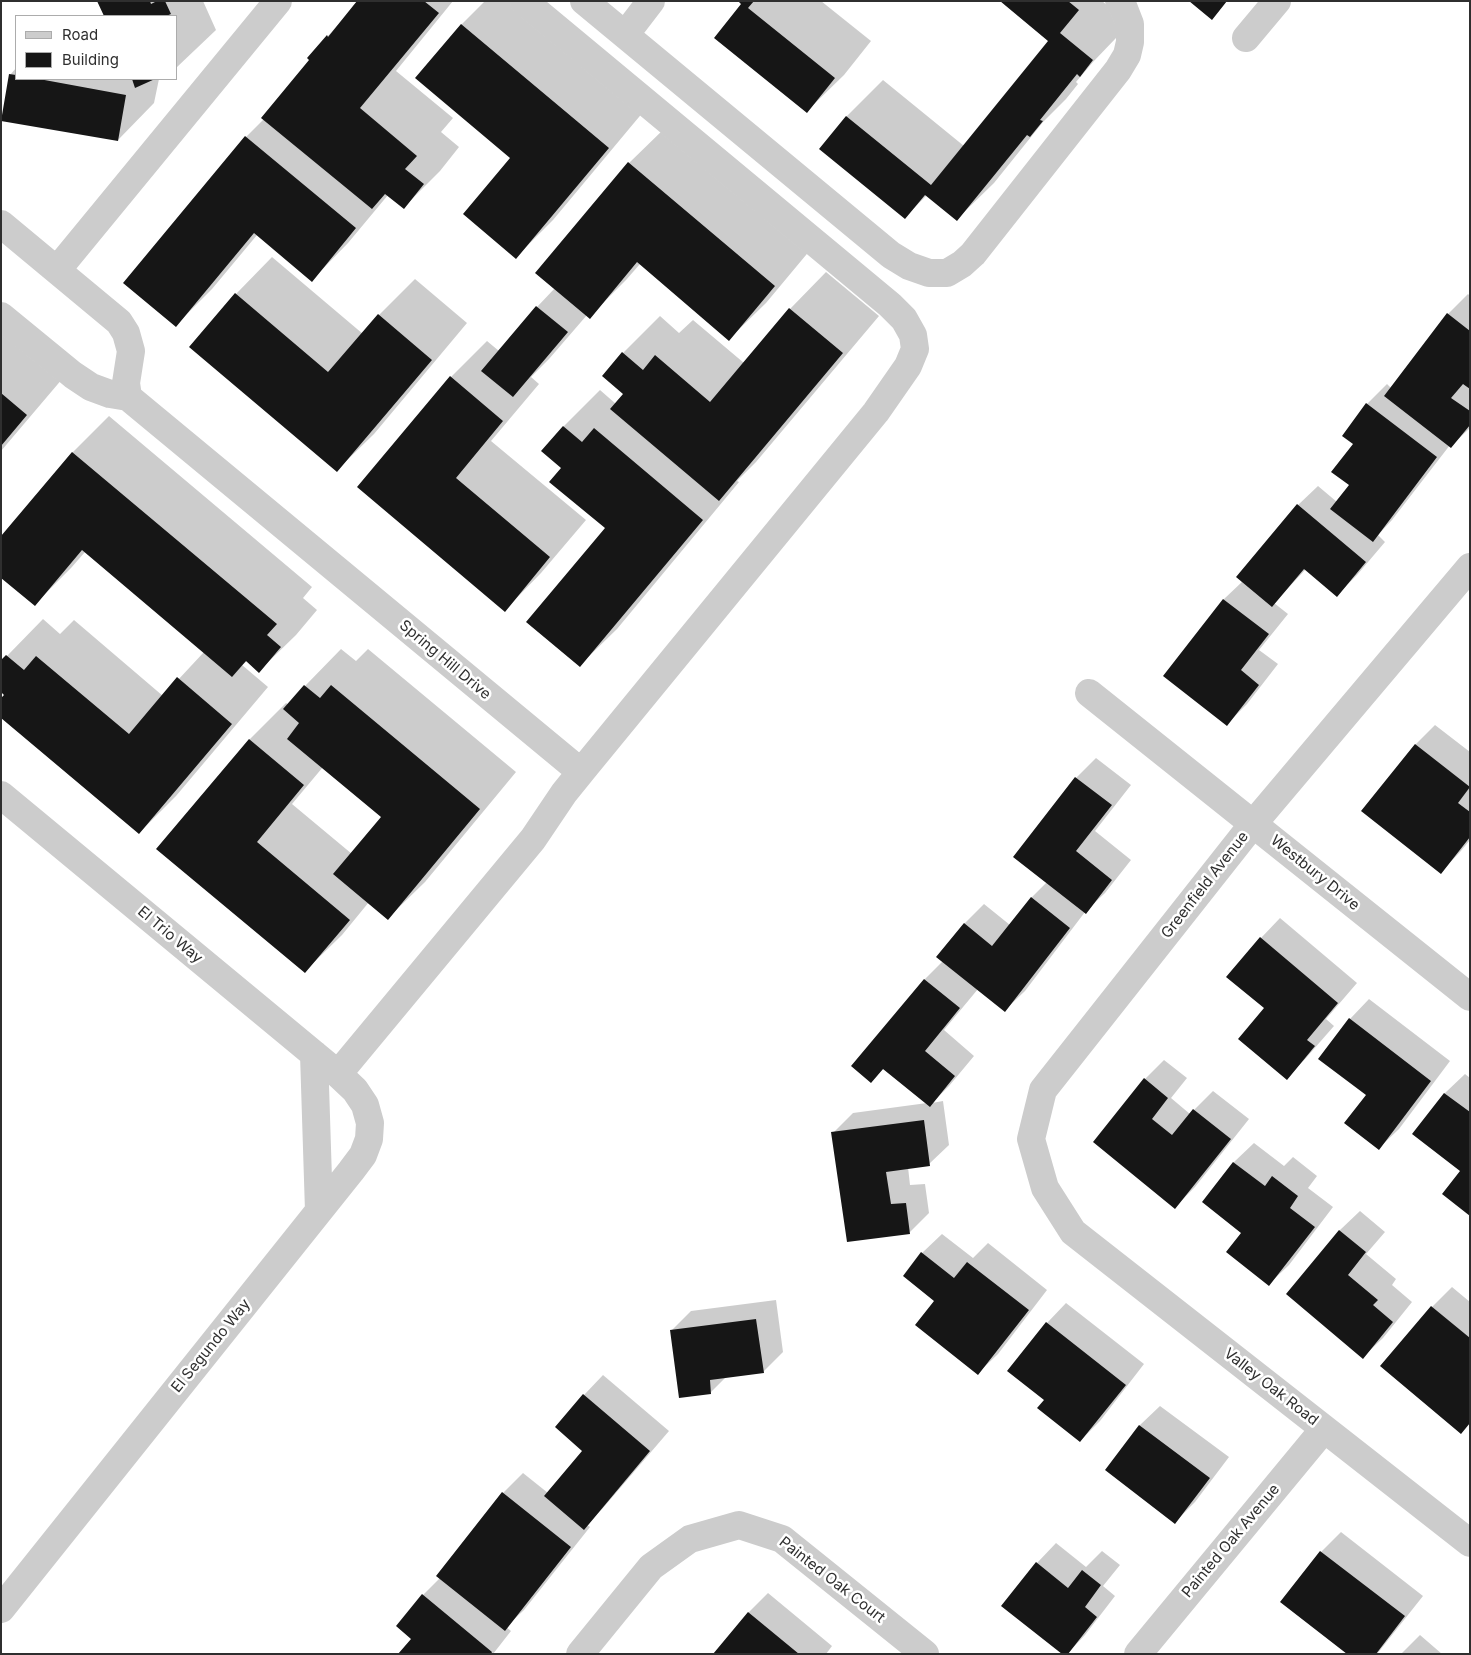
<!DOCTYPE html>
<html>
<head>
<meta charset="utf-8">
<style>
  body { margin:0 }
  #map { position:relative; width:1471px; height:1655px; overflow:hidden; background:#fff; font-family:Inter,sans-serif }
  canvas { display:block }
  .frame { position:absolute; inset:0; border:2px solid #2f2f2f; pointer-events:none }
  .legend { position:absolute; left:15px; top:15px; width:162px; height:65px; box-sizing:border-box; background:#fff; border:1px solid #acacac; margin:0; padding:6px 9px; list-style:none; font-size:15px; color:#2f2f2f }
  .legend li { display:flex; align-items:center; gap:10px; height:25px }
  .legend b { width:25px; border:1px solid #acacac }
</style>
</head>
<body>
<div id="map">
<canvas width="1471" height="1655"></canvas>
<div class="frame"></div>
<ul class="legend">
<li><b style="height:6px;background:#ccc"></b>Road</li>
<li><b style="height:14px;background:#161616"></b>Building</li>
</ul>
</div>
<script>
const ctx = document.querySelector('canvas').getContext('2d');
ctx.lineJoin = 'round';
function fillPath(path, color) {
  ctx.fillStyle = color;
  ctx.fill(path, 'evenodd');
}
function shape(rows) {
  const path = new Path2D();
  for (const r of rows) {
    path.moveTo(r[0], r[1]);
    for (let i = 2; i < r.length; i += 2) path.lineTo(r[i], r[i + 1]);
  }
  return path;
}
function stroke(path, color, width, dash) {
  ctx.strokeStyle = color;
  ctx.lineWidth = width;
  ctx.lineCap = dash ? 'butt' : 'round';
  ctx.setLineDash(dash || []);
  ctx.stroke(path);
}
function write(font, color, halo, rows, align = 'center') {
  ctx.font = font + ' Inter,sans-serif';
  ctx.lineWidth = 5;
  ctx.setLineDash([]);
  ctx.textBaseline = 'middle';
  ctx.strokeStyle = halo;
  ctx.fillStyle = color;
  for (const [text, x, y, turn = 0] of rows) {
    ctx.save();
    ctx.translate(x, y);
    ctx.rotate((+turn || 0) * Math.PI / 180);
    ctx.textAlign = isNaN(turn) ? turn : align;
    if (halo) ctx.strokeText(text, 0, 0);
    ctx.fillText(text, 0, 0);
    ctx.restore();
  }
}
fillPath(shape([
  [98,1,203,1,216,30,176,68,176,16,105,16],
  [359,1,453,1,396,71,453,118,441,132,459,147,440,171,404,207,388,195,348,243,312,280,257,235,212,289,176,325,125,282,246,137,264,119,311,60,328,36],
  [485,1,513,1,644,111,553,220,516,257,512,158,461,25],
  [740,1,821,1,871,41,844,75,807,111,743,4],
  [1002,1,1102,1,1129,23,1116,38,1093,62,1076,82,1078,84,1066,99,1043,122,994,183,957,219,927,195,905,217,821,148,847,116,883,80,964,146,1050,40],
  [16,68,16,79,159,79,154,103,118,140,2,120,10,75],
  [666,127,811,249,766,303,729,339,640,264,626,280,589,317,587,315,549,359,531,377,539,384,491,441,586,520,541,573,505,610,359,487,451,377,487,341,499,351,537,307,555,288,629,163],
  [272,257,363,334,379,315,415,279,467,323,374,434,337,470,191,347,236,294],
  [826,272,879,316,756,462,737,481,739,482,617,629,580,665,606,528,562,467,564,426,600,390,616,404,625,393,623,353,660,316,679,333,693,320,744,363,790,309],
  [1468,294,1470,296,1470,428,1451,446,1450,445,1392,520,1378,535,1385,542,1357,575,1337,595,1306,569,1274,603,1288,614,1259,650,1278,664,1247,704,1227,724,1165,675,1224,599,1243,581,1298,505,1318,486,1337,502,1350,485,1354,443,1367,404,1387,384,1391,388,1448,314],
  [1,326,63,378,1,451],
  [109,416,312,587,303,598,317,610,296,635,259,671,247,661,242,665,268,687,176,796,139,833,6,694,7,656,43,619,60,634,74,620,163,696,204,652,85,552,71,568,35,604,1,538,73,452],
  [341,649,356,661,368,649,516,772,425,882,388,918,369,902,342,935,305,971,158,849,250,739,286,703,289,705,305,686],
  [323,767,382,817,352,854,292,804],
  [1435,725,1470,752,1470,840,1460,852,1441,872,1363,811,1416,744],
  [1096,758,1131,785,1095,831,1131,860,1105,893,1085,912,1025,991,1005,1010,978,989,944,1030,974,1056,949,1086,932,1103,943,1101,949,1145,929,1164,908,1167,910,1185,925,1184,929,1213,910,1232,833,1133,853,1113,927,1103,884,1068,871,1081,853,1066,925,979,943,961,964,924,984,904,1010,925,1032,897,1047,882,1014,857,1076,778],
  [1280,918,1357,983,1326,1019,1334,1026,1306,1058,1287,1078,1266,1008,1261,938],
  [1369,999,1450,1061,1399,1129,1379,1148,1350,1019],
  [1164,1060,1187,1078,1171,1098,1190,1114,1213,1091,1249,1119,1195,1187,1175,1207,1094,1142,1145,1079],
  [1465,1074,1470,1078,1470,1214,1462,1171,1414,1133,1445,1093],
  [1254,1143,1284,1166,1293,1157,1317,1176,1308,1188,1333,1207,1289,1265,1269,1284,1243,1232,1204,1202,1234,1162],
  [1360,1211,1385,1232,1366,1254,1396,1279,1392,1285,1412,1302,1383,1338,1363,1357,1287,1294,1340,1230],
  [942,1234,973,1258,988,1243,1047,1290,998,1354,978,1373,936,1300,922,1253],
  [1452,1287,1470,1302,1470,1423,1432,1307],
  [776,1300,783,1352,763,1372,726,1377,711,1392,671,1331,691,1311],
  [1066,1303,1144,1364,1100,1421,1080,1441,1046,1400,1047,1323],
  [603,1375,669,1431,603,1508,587,1525,590,1527,524,1610,506,1627,511,1631,493,1654,400,1654,412,1639,397,1626,423,1595,440,1578,503,1493,523,1473,548,1493,584,1450,584,1395],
  [1160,1406,1229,1457,1195,1502,1175,1522,1106,1470,1140,1425],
  [1341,1532,1423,1596,1377,1654,1349,1654,1282,1602,1321,1552],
  [1056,1543,1086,1567,1102,1551,1120,1565,1103,1586,1115,1596,1085,1635,1067,1654,1037,1563],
  [768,1593,832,1646,826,1654,714,1654,749,1612],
  [1420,1635,1442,1654,1401,1654]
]), '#0003');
fillPath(shape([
  [97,1,150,1,151,4,157,1,165,1,171,14,166,16,104,16],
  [357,1,424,1,439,13,360,108,417,156,405,169,424,184,404,209,385,194,372,209,261,118,309,60,307,58,327,35,328,37],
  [738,1,754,1,748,8,835,78,807,113,714,38,741,4],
  [1000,1,1068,1,1079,10,1060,33,1093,60,1080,77,1077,74,1040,120,1043,121,1030,137,1027,135,957,221,925,195,905,219,819,149,846,116,931,185,1048,41],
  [1189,1,1227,1,1212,20],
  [461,24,609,148,516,259,463,214,510,158,415,78],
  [9,74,16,75,16,79,39,79,126,95,118,141,1,121],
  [132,79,155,79,135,88],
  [245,136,356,228,312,282,254,233,176,327,123,283],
  [628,162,775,286,729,341,637,262,590,319,535,273],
  [235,293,328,372,378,314,432,360,337,472,189,347],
  [536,306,568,332,513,397,481,371],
  [789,308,843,353,719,501,610,409,623,394,602,376,622,352,643,370,655,355,710,402],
  [1447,313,1470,331,1470,389,1463,384,1451,398,1470,411,1470,425,1451,448,1384,396],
  [450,376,503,421,456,478,550,557,505,612,357,487],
  [1,393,27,415,1,446],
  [1366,403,1437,457,1373,542,1330,509,1349,485,1331,472,1353,444,1342,436],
  [563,426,582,442,594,428,703,520,580,667,526,622,605,528,549,482,561,468,541,451],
  [72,452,277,624,267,635,281,647,259,673,246,661,232,677,82,550,35,606,1,578,1,536],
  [1297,504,1366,562,1337,597,1304,569,1272,607,1236,577],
  [1223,599,1269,634,1241,670,1259,685,1227,726,1163,676],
  [6,655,24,670,36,656,129,734,177,677,232,724,139,834,1,718,1,698,4,695,1,692,1,660],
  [304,685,320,698,331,685,480,809,388,920,333,874,381,817,287,739,299,723,283,709],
  [249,739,304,785,257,842,350,920,305,973,156,849],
  [1415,744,1470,787,1458,803,1470,812,1470,837,1441,874,1361,811],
  [1075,777,1112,805,1076,851,1112,880,1086,914,1013,857],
  [1031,897,1070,928,1005,1012,936,957,964,923,992,946],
  [1260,937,1338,1003,1307,1040,1315,1046,1287,1080,1238,1039,1264,1008,1226,977],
  [924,979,960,1008,925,1051,955,1076,930,1107,883,1069,871,1083,851,1066],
  [1349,1018,1431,1081,1379,1150,1344,1123,1366,1095,1318,1059],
  [1144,1078,1168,1098,1152,1119,1172,1135,1193,1109,1231,1139,1175,1209,1093,1142],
  [1444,1093,1470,1112,1470,1216,1442,1194,1460,1171,1412,1134],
  [924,1120,930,1166,886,1172,891,1204,906,1203,910,1234,847,1242,831,1132],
  [1233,1162,1265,1186,1272,1176,1298,1196,1290,1208,1315,1227,1269,1286,1226,1252,1241,1233,1202,1202],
  [1339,1230,1366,1252,1348,1275,1378,1300,1373,1305,1393,1322,1363,1359,1286,1294],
  [921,1252,954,1278,967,1262,1029,1310,978,1375,915,1325,934,1301,903,1276],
  [1431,1306,1470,1338,1470,1423,1461,1434,1380,1366],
  [756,1319,764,1373,710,1380,711,1394,679,1398,670,1330],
  [1046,1322,1126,1385,1080,1442,1037,1408,1044,1400,1007,1371],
  [583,1394,650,1451,584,1530,544,1496,582,1451,555,1427],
  [1139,1425,1210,1478,1175,1524,1105,1470],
  [502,1492,571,1547,505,1631,436,1576],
  [1320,1551,1405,1616,1376,1654,1347,1654,1280,1602],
  [1036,1562,1068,1588,1082,1570,1101,1585,1085,1607,1097,1617,1068,1654,1062,1654,1001,1606],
  [422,1594,492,1652,491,1654,398,1654,411,1639,396,1626],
  [748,1612,799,1654,713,1654]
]), '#161616');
stroke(shape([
  [524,1,890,305,904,319,913,335,915,349,908,366,876,412,581,772],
  [584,1,891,255,909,266,929,273,947,273,962,264,973,254,1118,70,1127,55,1130,42,1130,24,1123,6,1119,1],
  [625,35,651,1],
  [1246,38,1277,1],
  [1,224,119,322,126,333,131,351,126,383,128,397],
  [57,270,278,1],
  [1,316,73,375,91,387,110,394,128,397,581,772,564,793,533,839,338,1074],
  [1470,567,1253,824,1043,1090,1031,1139,1045,1188,1073,1232,1470,1543],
  [1089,693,1470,997],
  [1,795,338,1074,355,1090,365,1105,370,1123,369,1139,363,1155,351,1171,1,1609],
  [314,1054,319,1211],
  [580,1654,651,1567,690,1539,739,1525,782,1539,925,1654],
  [1138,1654,1324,1429]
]), '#ccc', 28);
write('15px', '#2f2f2f', '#fff', [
  ["Spring Hill Drive",445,660,40],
  ["Westbury Drive",1315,873,39],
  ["Greenfield Avenue",1205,885,-52],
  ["El Trio Way",170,935,40],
  ["El Segundo Way",211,1346,-51],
  ["Valley Oak Road",1271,1387,38],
  ["Painted Oak Avenue",1231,1541,-50],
  ["Painted Oak Court",832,1580,38]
]);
</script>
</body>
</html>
